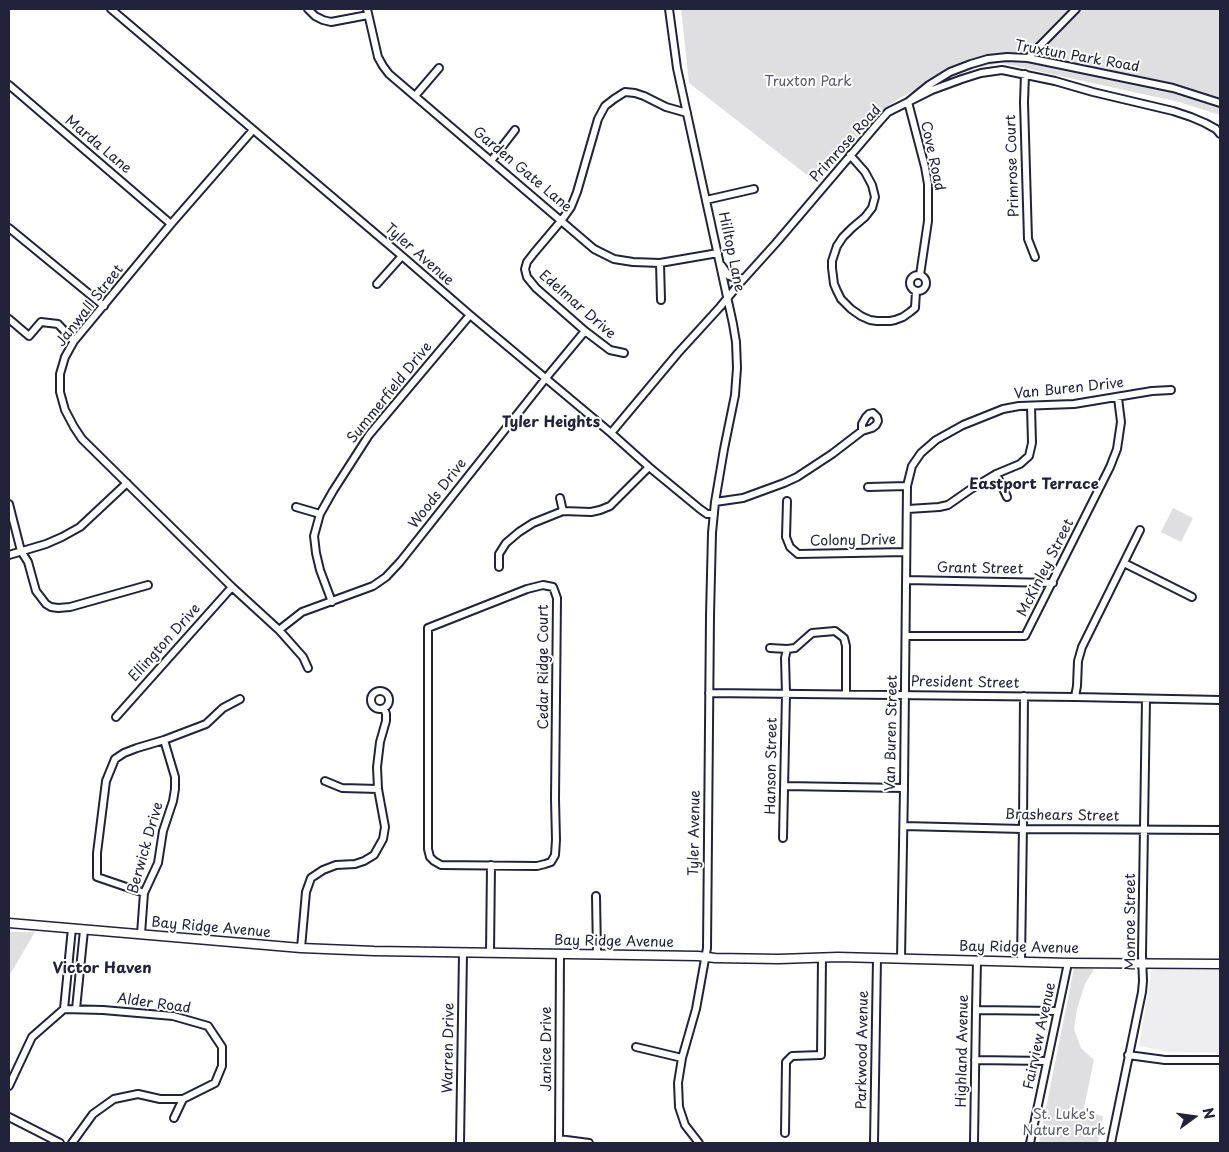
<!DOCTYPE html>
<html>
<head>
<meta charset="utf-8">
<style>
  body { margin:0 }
  #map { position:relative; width:1229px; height:1152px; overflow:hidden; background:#fff; font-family:"Playpen Sans",sans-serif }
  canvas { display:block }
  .frame { position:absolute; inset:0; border:10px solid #22223b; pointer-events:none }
  .north { position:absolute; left:1169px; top:1092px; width:50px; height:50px; -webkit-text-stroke:4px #fff; paint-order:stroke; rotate:76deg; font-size:14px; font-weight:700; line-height:20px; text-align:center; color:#22223b }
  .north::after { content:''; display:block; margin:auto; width:18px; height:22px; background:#22223b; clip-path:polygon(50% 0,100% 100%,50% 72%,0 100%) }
</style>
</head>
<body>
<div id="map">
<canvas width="1229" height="1152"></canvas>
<div class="frame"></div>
<div class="north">N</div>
</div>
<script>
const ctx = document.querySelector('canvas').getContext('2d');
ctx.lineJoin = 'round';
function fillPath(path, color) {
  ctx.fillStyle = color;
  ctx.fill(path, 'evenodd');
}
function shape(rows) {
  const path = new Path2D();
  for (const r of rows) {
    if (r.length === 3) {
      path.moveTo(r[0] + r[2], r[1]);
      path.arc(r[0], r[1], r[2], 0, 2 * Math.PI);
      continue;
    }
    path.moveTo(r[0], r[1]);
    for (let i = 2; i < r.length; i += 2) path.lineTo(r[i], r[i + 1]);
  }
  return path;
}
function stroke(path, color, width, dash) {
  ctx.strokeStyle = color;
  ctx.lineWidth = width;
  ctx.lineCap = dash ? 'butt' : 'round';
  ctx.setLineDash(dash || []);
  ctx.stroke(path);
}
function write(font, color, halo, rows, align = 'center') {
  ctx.font = font + ' "Playpen Sans",sans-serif';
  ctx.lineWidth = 4;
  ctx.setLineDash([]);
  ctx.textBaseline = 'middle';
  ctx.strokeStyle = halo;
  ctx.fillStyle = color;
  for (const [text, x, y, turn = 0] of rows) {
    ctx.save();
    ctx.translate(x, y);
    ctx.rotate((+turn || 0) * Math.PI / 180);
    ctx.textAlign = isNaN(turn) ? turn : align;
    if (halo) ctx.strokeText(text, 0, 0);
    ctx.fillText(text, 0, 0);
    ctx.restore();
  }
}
fillPath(shape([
  [1152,969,1220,970,1220,1053,1170,1052,1139,1046]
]), '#eeeef1');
fillPath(shape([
  [681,9,1220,9,1220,115,1179,102,1001,63,961,71,921,87,898,99,880,113,816,182,689,83],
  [1173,508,1193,518,1181,542,1161,532],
  [9,932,35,932,9,976],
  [1074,968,1094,969,1085,984,1077,1009,1074,1029,1081,1048,1094,1060,1083,1112,1103,1116,1098,1143,1039,1143]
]), '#dfdfe2');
const minor = shape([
  [111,9,402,256,470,315,611,433,649,467,700,509,707,514,714,514],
  [308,9,315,16,323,20,331,22,368,15],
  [367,9,378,57,383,66,389,74,594,249,614,259,633,262,660,263,718,253],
  [669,9,677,68,733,324,736,342,737,368,735,395,724,449,715,502,712,533,710,616,707,948,696,1009,682,1058,678,1083,679,1107,685,1125,699,1143],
  [1028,58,1076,9],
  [1025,74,1024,102,1028,239,1035,257],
  [9,85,171,224],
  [415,96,439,68],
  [253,130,171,224,74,341,65,357,60,374,60,392,65,410,74,427,82,439,232,587,279,630,303,657,308,668],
  [850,155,865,172,872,185,875,197,872,208,865,217,852,228,843,237,837,246,832,261,832,268,834,284,837,291,841,299,851,309,861,316,870,320,877,321,890,321,895,320,903,317,910,312,915,308,916,291],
  [491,161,515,130],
  [706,200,754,189],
  [9,228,104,306],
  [660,263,661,300],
  [722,266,729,276,739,279,744,278],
  [918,283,8],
  [920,275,928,221,928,184,925,167,908,102,929,85,950,72,971,64,988,59,1007,57,1028,58,1173,88,1220,103],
  [377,284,402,256],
  [9,319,29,336,41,322,58,324,74,341],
  [624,353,610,350,585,331,536,288,527,277,525,269,527,262,534,253,561,221,571,207,577,192,598,119,605,106,614,99,625,92,635,93,644,96,666,107,687,113],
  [611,433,678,353,720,307,739,284,776,243,879,122,888,112,932,90,962,79,981,73,1002,70,1055,81,1093,92,1173,111,1191,117,1205,123,1216,129,1220,134],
  [996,474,1007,497],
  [868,487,907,486],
  [560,498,563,511],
  [787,501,786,537,790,547,798,554,906,552],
  [715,502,743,498,784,483,797,477,832,454,862,431,872,428,876,425,878,421,877,417,873,413,869,414,866,417,862,424,862,431],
  [9,504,21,551,28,562,36,591,46,604,51,607,58,608,70,607,148,585],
  [296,507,320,514],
  [908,509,939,507,948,505,971,489,996,474,1020,464,1029,456,1032,443,1031,406],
  [9,555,46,544,62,537,80,527,127,483],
  [1124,563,1192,597],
  [499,567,499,554,506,543,519,532,533,523,563,511,591,512,600,510,610,506,649,467],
  [906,580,1053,583],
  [543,585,553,587,557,598,555,799,556,840,555,855,551,862,545,864,537,866,441,865,434,861,430,857,428,849,428,628,527,589,543,585],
  [332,602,320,570,316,553,314,536,320,514,333,491,369,435,470,315],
  [279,630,302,612,373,586,386,577,400,562,546,378,585,331],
  [906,636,1025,636,1110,467,1117,449,1121,422,1118,398],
  [770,648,787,649],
  [380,700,9],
  [709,693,1075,697,1220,700],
  [1075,697,1077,686,1078,661,1082,647,1140,530],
  [116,717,232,587],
  [325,781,342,788,378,789],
  [784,786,904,788],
  [904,826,1023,829,1220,830],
  [783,838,786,694,785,658,787,649,795,648,812,633,835,631,844,638,846,646,846,694],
  [144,893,97,877,97,853,106,781,115,759,124,753,137,748,164,740,206,724,223,708,240,699],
  [596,896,597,954],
  [141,934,144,893,158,863,163,831,173,801,175,789,175,777,164,740],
  [301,948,306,892,311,878,323,870,336,865,355,864,364,861,374,855,383,839,385,827,378,789,377,767,380,742,386,721,386,714,384,708],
  [490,953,491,865],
  [901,958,904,788,907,486,912,466,921,453,936,440,963,425,1003,409,1019,406,1074,404,1152,391,1171,390],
  [1021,961,1023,824,1024,696],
  [64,1009,72,928],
  [76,1009,84,930],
  [976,1010,1057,1011],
  [636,1047,682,1058],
  [1128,1055,1165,1060,1220,1060],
  [975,1060,1047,1061],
  [9,1086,32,1037,64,1009,103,1010,173,1016,208,1026,222,1047,222,1066,215,1083,183,1099,160,1099,138,1094,114,1099,93,1114,72,1143],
  [9,1117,60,1143],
  [174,1118,183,1099],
  [785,1133,786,1062,792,1056,821,1055,822,958],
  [559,1139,589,1143],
  [460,1143,463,953],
  [559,1143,560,954],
  [874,1143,877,958],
  [974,1143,976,1010,977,960],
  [1030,1143,1068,963],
  [1111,1143,1142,992,1143,981,1142,955,1146,699]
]);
const major = shape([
  [9,923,301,948,374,951,698,956,715,958,779,959,838,957,1068,963,1220,964]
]);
stroke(minor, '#22223b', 10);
stroke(major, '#22223b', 11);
stroke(minor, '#fff', 6);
stroke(major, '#fff', 8);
write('14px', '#22223b', '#fff', [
  ["Truxtun Park Road",1077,57,10],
  ["Primrose Road",846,144,-48],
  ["Marda Lane",98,145,40],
  ["Cove Road",932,156,78],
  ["Primrose Court",1013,166,-92],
  ["Garden Gate Lane",522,170,40],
  ["Hilltop Lane",731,252,78],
  ["Tyler Avenue",419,255,41],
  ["Edelmar Drive",577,305,41],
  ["Janwall Street",90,306,-52],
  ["Van Buren Drive",1069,389,-6],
  ["Summerfield Drive",390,393,-51],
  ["Woods Drive",438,494,-52],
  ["Colony Drive",853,541,-1],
  ["McKinley Street",1046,568,-63],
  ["Grant Street",980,569,1],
  ["Ellington Drive",165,643,-48],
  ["Cedar Ridge Court",544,667,-90],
  ["President Street",965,683,1],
  ["Van Buren Street",892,733,-89],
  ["Hanson Street",772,766,-89],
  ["Brashears Street",1062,816,1],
  ["Tyler Avenue",695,833,-89],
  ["Berwick Drive",146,848,-74],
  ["Monroe Street",1131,922,-90],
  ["Bay Ridge Avenue",211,928,5],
  ["Bay Ridge Avenue",614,942,1],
  ["Bay Ridge Avenue",1019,948,1],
  ["Alder Road",154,1004,8],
  ["Fairview Avenue",1040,1036,-78],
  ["Warren Drive",449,1048,-89],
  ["Janice Drive",547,1049,-90],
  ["Parkwood Avenue",863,1050,-89],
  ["Highland Avenue",963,1051,-89]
]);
write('14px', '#5b5b6d', '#fff', [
  ["Truxton Park",808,82],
  ["St. Luke's",1064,1115],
  ["Nature Park",1064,1131]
]);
write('bold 15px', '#22223b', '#fff', [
  ["Tyler Heights",551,423],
  ["Eastport Terrace",1034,485],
  ["Victor Haven",102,969]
]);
</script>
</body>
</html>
